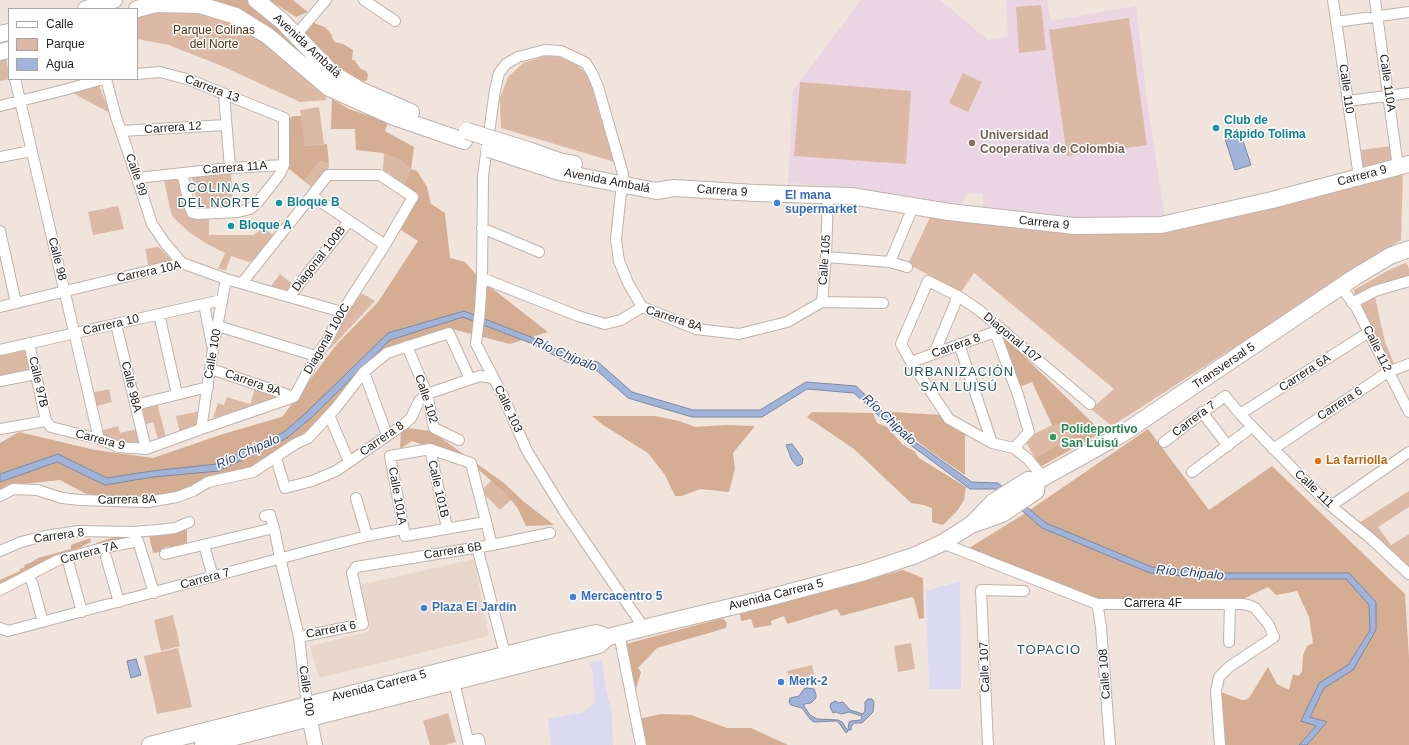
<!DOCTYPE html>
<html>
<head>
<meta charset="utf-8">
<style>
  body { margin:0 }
  #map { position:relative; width:1409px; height:745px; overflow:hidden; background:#f0e4dd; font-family:Helvetica,sans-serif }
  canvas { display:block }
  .legend { position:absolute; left:8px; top:8px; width:130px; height:72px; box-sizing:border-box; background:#fff; border:1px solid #a9a7a6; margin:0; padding:5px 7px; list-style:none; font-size:12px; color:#272320 }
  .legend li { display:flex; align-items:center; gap:8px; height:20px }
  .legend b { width:20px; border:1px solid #a9a7a6 }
</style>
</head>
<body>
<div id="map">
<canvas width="1409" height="745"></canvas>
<ul class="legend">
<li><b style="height:5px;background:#fff"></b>Calle</li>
<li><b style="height:11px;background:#dbb9a4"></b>Parque</li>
<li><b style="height:11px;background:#a0b3da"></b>Agua</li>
</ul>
</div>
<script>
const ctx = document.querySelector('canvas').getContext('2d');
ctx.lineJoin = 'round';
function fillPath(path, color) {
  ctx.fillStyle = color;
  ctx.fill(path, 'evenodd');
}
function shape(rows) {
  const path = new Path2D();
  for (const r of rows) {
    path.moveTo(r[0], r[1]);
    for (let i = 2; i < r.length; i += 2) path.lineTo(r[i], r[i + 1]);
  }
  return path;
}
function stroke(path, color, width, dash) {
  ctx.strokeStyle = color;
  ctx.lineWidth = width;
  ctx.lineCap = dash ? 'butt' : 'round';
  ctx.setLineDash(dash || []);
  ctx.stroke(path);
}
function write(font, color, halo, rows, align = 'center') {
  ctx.font = font + ' Helvetica,sans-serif';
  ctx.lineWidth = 3;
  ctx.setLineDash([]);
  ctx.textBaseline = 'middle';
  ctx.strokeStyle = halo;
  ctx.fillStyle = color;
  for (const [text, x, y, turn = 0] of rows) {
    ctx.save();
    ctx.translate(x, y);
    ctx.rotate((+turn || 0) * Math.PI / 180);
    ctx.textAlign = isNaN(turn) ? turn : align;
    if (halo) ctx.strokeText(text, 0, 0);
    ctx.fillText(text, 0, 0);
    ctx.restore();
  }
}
fillPath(shape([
  [474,559,489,636,319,678,310,646,370,631,359,585]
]), '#ead7cc');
fillPath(shape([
  [960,581,961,689,929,689,926,591],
  [602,660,606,690,612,715,613,745,551,745,548,719,583,712,595,702,593,673,590,662]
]), '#dcdaf0');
fillPath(shape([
  [861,0,940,0,988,40,1008,37,1006,0,1047,0,1051,21,1136,6,1147,102,1165,217,1075,221,983,212,983,194,966,193,961,207,884,192,847,187,788,183,793,90]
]), '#ebd5e3');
fillPath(shape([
  [1041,5,1046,50,1019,53,1016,7],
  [193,11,219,16,248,29,325,91,326,100,300,102,222,66,169,45,137,39,137,15,143,12],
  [1129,18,1147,145,1067,156,1049,30],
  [549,55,571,60,591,77,599,113,615,162,501,128,500,98,508,77,523,63],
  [6,57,10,79,0,81,0,59],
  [963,73,982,82,968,112,949,103],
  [800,82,911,91,906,164,794,156],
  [98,83,110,113,69,91],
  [319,107,324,144,305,146,300,110],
  [1391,146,1393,160,1363,168,1361,150],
  [384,154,399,159,411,169,404,185,389,173,383,171],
  [320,161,329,164,328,175,316,191,304,181],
  [1403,172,1401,240,1112,426,1091,409,1114,389,974,273,961,292,908,264,932,213,1095,232],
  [231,173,233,205,203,209,197,205,192,177],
  [178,177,191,214,197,219,209,219,209,235,254,235,263,227,274,236,256,258,249,262,231,256,226,270,218,269,225,253,207,244,190,233,173,217,171,213,164,180],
  [118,206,124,229,93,235,88,212],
  [157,247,160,248,171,259,169,263,149,268,145,249],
  [1405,263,1407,264,1409,269,1409,276,1356,296,1354,294,1354,290,1389,270],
  [280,274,294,285,288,293,271,286],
  [362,293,375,301,329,350,343,314],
  [1375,297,1385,342,1397,371,1387,374,1360,306],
  [29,347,34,373,0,380,0,353],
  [256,386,287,396,213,418,218,403,224,405,227,397,250,404],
  [109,389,112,402,93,407,91,393],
  [157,403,166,437,158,439,153,422,146,424,141,407],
  [201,411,200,427,180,433,176,416],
  [1064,421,1073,436,1035,458,1024,439,1052,425,1053,427],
  [118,426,120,433,138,429,141,442,118,444,102,439,100,431],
  [492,480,512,499,500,510,481,491],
  [1409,491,1409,507,1378,527,1391,545,1409,534,1409,578,1351,528],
  [173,615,180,646,161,651,154,620],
  [911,643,915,669,898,672,894,646],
  [178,648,192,707,157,714,144,656],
  [812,665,815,679,790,685,787,671],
  [448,713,456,742,445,745,430,745,423,721]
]), '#dbb9a4');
fillPath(shape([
  [149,0,247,0,310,41,312,40,310,37,302,35,313,22,316,24,325,27,332,35,332,38,335,42,343,44,353,50,352,60,354,60,361,69,366,71,368,75,367,80,361,83,389,112,237,14],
  [269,0,293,0,308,12,296,17],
  [332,99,349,109,388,122,385,131,414,147,411,169,417,171,427,187,431,204,445,213,450,258,465,262,480,279,548,332,510,344,452,329,378,354,326,415,271,459,235,477,149,499,96,499,60,480,5,486,0,497,0,443,19,432,95,450,153,458,223,434,282,417,337,344,378,302,418,241,401,230,418,197,404,185,411,169,399,159,384,154,383,153,356,150,355,129,331,129],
  [293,116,301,116,305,146,327,144,329,164,320,161,304,181,284,165,284,123],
  [997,330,1102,432,1040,467,1035,458,1073,436,1064,421,1053,427,1032,382,1019,387],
  [812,412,873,413,877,423,887,427,903,445,914,451,919,458,966,487,964,500,957,511,943,525,932,522,932,508,924,505,911,503,854,449,807,417],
  [891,412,943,415,965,432,965,475,930,451,900,428],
  [592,416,655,416,679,421,695,427,727,425,755,426,733,453,735,469,729,492,700,489,682,496,675,496,665,475,648,453,603,425],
  [401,427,431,431,504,483,523,501,554,525,526,526,517,507,504,492,470,462,412,441,400,449],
  [1148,429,1209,510,1272,466,1405,594,1409,658,1409,745,1222,745,1218,691,1242,700,1245,700,1249,698,1268,667,1277,684,1289,690,1293,674,1298,676,1302,672,1303,655,1307,646,1313,643,1309,617,1297,591,1276,595,1268,587,1245,598,1245,604,1100,605,966,550,1024,514],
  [187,520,187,543,175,547,171,551,169,546,161,549,161,552,153,553,149,536,131,541,98,547,96,543,114,537,145,532],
  [90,538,91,542,0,589,0,580,20,571,20,569,25,567,24,565,30,563,38,558,71,549,71,545],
  [903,570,923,578,924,618,919,619,914,599,912,597,841,616,837,609,787,624,784,616,771,621,772,625,754,628,751,619,741,621,740,614],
  [723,618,727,623,726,628,657,648,638,668,641,672,636,689,634,689,626,644],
  [661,714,691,715,727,728,751,728,788,745,646,745,641,730,639,719]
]), '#d5ad93');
const water = shape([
  [1241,135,1251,165,1235,170,1225,139,1241,135],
  [464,311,536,339,570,356,598,362,632,392,693,410,760,410,806,382,856,386,911,439,972,482,998,483,1046,523,1152,567,1213,573,1349,573,1376,602,1376,630,1353,670,1324,688,1310,717,1327,722,1307,745,1299,745,1316,726,1301,721,1319,683,1348,665,1370,630,1369,605,1346,579,1214,579,1150,573,1042,528,997,489,970,489,908,443,854,393,807,389,762,417,692,417,628,398,594,368,567,362,533,344,463,317,390,340,312,417,287,438,219,471,153,477,105,485,57,462,0,482,0,474,58,454,107,478,152,471,217,464,284,432,308,411,388,333,464,311],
  [792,444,803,459,802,464,797,466,792,460,786,445,792,444],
  [136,659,141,675,131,678,127,661,136,659],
  [807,688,814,689,816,694,816,698,811,703,804,704,804,706,810,715,817,719,838,720,842,722,848,731,846,733,839,723,836,721,814,722,810,719,802,708,791,705,789,702,790,698,799,696,804,689,807,688],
  [868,699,872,699,874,702,873,712,862,723,854,723,851,727,851,730,848,730,849,722,851,721,861,720,862,716,849,712,841,714,836,712,833,713,830,707,831,703,836,701,838,703,843,702,850,710,863,714,865,711,865,702,868,699]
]);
fillPath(water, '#a0b3da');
stroke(water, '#7c88a2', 1);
const street = shape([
  [364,0,395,21],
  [1333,0,1359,177],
  [1375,0,1398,167],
  [1336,22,1409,12],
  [296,35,326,0],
  [137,74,160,72,190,80,284,118,284,165,280,174,258,202,250,209,238,212,198,214,192,213,190,208,182,173],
  [15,79,99,439],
  [106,79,116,117,137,178,152,224,165,243,182,263],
  [224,94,230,168],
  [1348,101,1409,93],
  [0,106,64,90,103,79],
  [121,131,226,125],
  [0,157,31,151],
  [137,178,230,168,284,165],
  [312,196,385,245],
  [482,228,539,252],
  [0,231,16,303],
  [826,257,890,262,907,267],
  [890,262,913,207],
  [482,278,578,316,605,324,621,320,642,307],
  [1341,287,1356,307,1409,412],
  [289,297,349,221],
  [822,302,826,257,828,195],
  [1352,303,1375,291,1409,281],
  [204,304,212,345],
  [0,307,182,263,226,279,342,312],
  [642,307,628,283,619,261,616,239,623,174,598,87,593,75,586,63,561,51,545,50,518,57,506,64,499,73,495,90,483,176,482,278,480,310,476,344,503,396,527,451,564,511,644,628],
  [642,307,696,329,739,334,787,322,822,302,883,303],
  [159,314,177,394],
  [116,324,146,449],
  [218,326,316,356],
  [995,332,1018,395,1029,432,1014,448],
  [29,343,46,421],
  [959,344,992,443],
  [407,346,427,394,434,428,459,440],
  [0,350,222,300],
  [934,354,958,296],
  [911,362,1000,330],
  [211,369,294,397],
  [364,372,387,435],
  [0,381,36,374],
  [135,405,208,387],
  [1202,412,1228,446],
  [1240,414,1369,332],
  [329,415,349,462],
  [0,429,46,421,51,427,99,439,119,447,146,449,201,429,294,397,316,356,327,341,342,312,385,245,413,197,380,175,328,175,242,283],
  [201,429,213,349,226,279],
  [1164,442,1225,396,1240,414,1301,477,1331,506,1369,537,1409,574],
  [430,449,447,528],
  [1273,449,1388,372,1409,364],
  [276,458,285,488,312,481,336,471,403,425,411,418,419,401,427,394,480,376,493,378],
  [1192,472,1252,427],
  [1043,477,1028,459,1014,448,992,443,949,419,911,362,901,344,928,281,958,296,980,311,1090,404],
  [0,496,13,489,37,490,62,498,80,500,148,502,177,497,193,491,208,482,253,472,295,444,308,438,335,409,364,372,387,353,449,333,470,379],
  [356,498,367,536],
  [1331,506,1409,452],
  [265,516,270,515,274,528,281,562,299,637,307,705],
  [486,522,405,536,390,456,430,449,471,463,492,545],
  [942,543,1097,604,1242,604,1248,605,1255,608,1269,625,1274,637,1229,667,1219,677,1216,691,1220,745],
  [204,545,213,577],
  [477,547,505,654],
  [0,551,21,542,45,536,79,531,132,532,158,530,175,528,189,522],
  [165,554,274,528],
  [106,557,119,602],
  [69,565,82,612],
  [32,582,43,622],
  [0,590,58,560,103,548,138,541,154,593],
  [1097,604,1098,608,1101,627,1110,745],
  [0,628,8,631,327,546,367,536,403,529],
  [619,634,641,745],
  [299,637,363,624,352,573,356,567,492,545,550,533],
  [1229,642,1230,604],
  [454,682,469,745],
  [469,741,479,739,480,745],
  [988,745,981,590,1024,591]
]);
const secondary = shape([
  [307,707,315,745]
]);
const primary = shape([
  [256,0,282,21,333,74,360,90,411,112],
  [86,9,114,0],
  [137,9,156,4,200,5,236,16,268,36,329,88,394,117,464,141],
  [0,34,9,32],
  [0,52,9,50],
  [528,150,562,162,574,164],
  [525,161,559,172,656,191,674,188,755,193,851,196,949,212,1075,226,1161,225,1272,200,1409,164],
  [974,524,1002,514,1036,491,1037,481],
  [150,745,556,642,596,633,608,637],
  [203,745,599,645,608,637,676,620,764,599,865,572,916,555,942,543,963,530,972,524,993,502,1028,480,1037,481,1122,434,1355,277,1390,256,1409,249]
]);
stroke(street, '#beb3ac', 12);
stroke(secondary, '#beb3ac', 16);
stroke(primary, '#beb3ac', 18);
stroke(street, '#fff', 10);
stroke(secondary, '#fff', 14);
stroke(primary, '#fff', 16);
const primaryBridge = shape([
  [467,131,528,150],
  [489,149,525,161]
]);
stroke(primaryBridge, '#beb3ac', 18, []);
stroke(primaryBridge, '#fff', 16);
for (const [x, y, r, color] of [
  [1216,128,4,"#0f9aa8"],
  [972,143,4,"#8d6e63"],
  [279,203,4,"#0f9aa8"],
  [777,203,4,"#3f7fe0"],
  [231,226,4,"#0f9aa8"],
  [1053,437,4,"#2e9e5b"],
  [1318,461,4,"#e8710a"],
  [573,597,4,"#3f7fe0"],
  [424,608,4,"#3f7fe0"],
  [781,682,4,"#3f7fe0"]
]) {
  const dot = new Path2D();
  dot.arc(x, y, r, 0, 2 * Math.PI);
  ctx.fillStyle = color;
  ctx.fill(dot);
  stroke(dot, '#fff', 1.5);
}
write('12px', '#562e10', '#fff', [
  ["Parque Colinas",214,31],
  ["del Norte",214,45]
]);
write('12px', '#272320', '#fff', [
  ["Avenida Ambalá",307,46,43],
  ["Calle 110A",1387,83,82],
  ["Carrera 13",212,89,21],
  ["Calle 110",1346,89,82],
  ["Carrera 12",173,128,-4],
  ["Carrera 11A",235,168,-4],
  ["Calle 99",136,175,71],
  ["Carrera 9",1362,176,-15],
  ["Avenida Ambalá",607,181,11],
  ["Carrera 9",722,191,4],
  ["Carrera 9",1044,223,6],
  ["Calle 98",57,259,76],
  ["Diagonal 100B",319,259,-52],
  ["Calle 105",825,260,-86],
  ["Carrera 10A",149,272,-12],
  ["Carrera 8A",674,319,18],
  ["Carrera 10",111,325,-13],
  ["Diagonal 107",1012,338,40],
  ["Diagonal 100C",327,339,-60],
  ["Carrera 8",956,346,-20],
  ["Calle 112",1377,349,64],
  ["Calle 100",213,354,-80],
  ["Transversal 5",1224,366,-34],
  ["Carrera 6A",1305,373,-33],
  ["Calle 97B",38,382,77],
  ["Carrera 9A",253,383,19],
  ["Calle 98A",131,387,76],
  ["Calle 102",426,399,72],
  ["Carrera 6",1340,404,-33],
  ["Calle 103",508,409,65],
  ["Carrera 7",1194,419,-37],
  ["Carrera 8",382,439,-35],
  ["Carrera 9",100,440,15],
  ["Calle 101B",438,489,77],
  ["Calle 111",1314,489,44],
  ["Calle 101A",397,496,80],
  ["Carrera 8A",127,500,-1],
  ["Carrera 8",59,536,-8],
  ["Carrera 6B",453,551,-9],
  ["Carrera 7A",89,553,-15],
  ["Carrera 7",205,579,-15],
  ["Avenida Carrera 5",776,595,-14],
  ["Carrera 4F",1153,604],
  ["Carrera 6",331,630,-11],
  ["Calle 107",985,667,-92],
  ["Calle 108",1105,674,-94],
  ["Avenida Carrera 5",379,686,-14],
  ["Calle 100",306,691,82]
]);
write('bold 12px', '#0d838f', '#fff', [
  ["Club de",1224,121],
  ["Rápido Tolima",1224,135],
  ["Bloque B",287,203],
  ["Bloque A",239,226]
], 'left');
write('bold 12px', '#785e54', '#fff', [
  ["Universidad",980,136],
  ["Cooperativa de Colombia",980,150]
], 'left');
write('bold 12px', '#366cbe', '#fff', [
  ["El mana",785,196],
  ["supermarket",785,210],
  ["Mercacentro 5",581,597],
  ["Plaza El Jardín",432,608],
  ["Merk-2",789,682]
], 'left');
write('bold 12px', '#27864d', '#fff', [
  ["Polideportivo",1061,430],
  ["San Luisú",1061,444]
], 'left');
write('bold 12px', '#c56008', '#fff', [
  ["La farriolla",1326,461]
], 'left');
ctx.letterSpacing = '1px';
write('13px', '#1d575e', '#fff', [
  ["COLINAS",219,188],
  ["DEL NORTE",219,203],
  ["URBANIZACIÓN",959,372],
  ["SAN LUISÚ",959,387],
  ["TOPACIO",1049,650]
]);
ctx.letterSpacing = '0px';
write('italic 13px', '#273d6e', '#fff', [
  ["Río Chipalo",565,355,23],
  ["Río Chipalo",889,420,43],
  ["Río Chipalo",248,452,-24],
  ["Río Chipalo",1190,573,5]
]);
</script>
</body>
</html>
